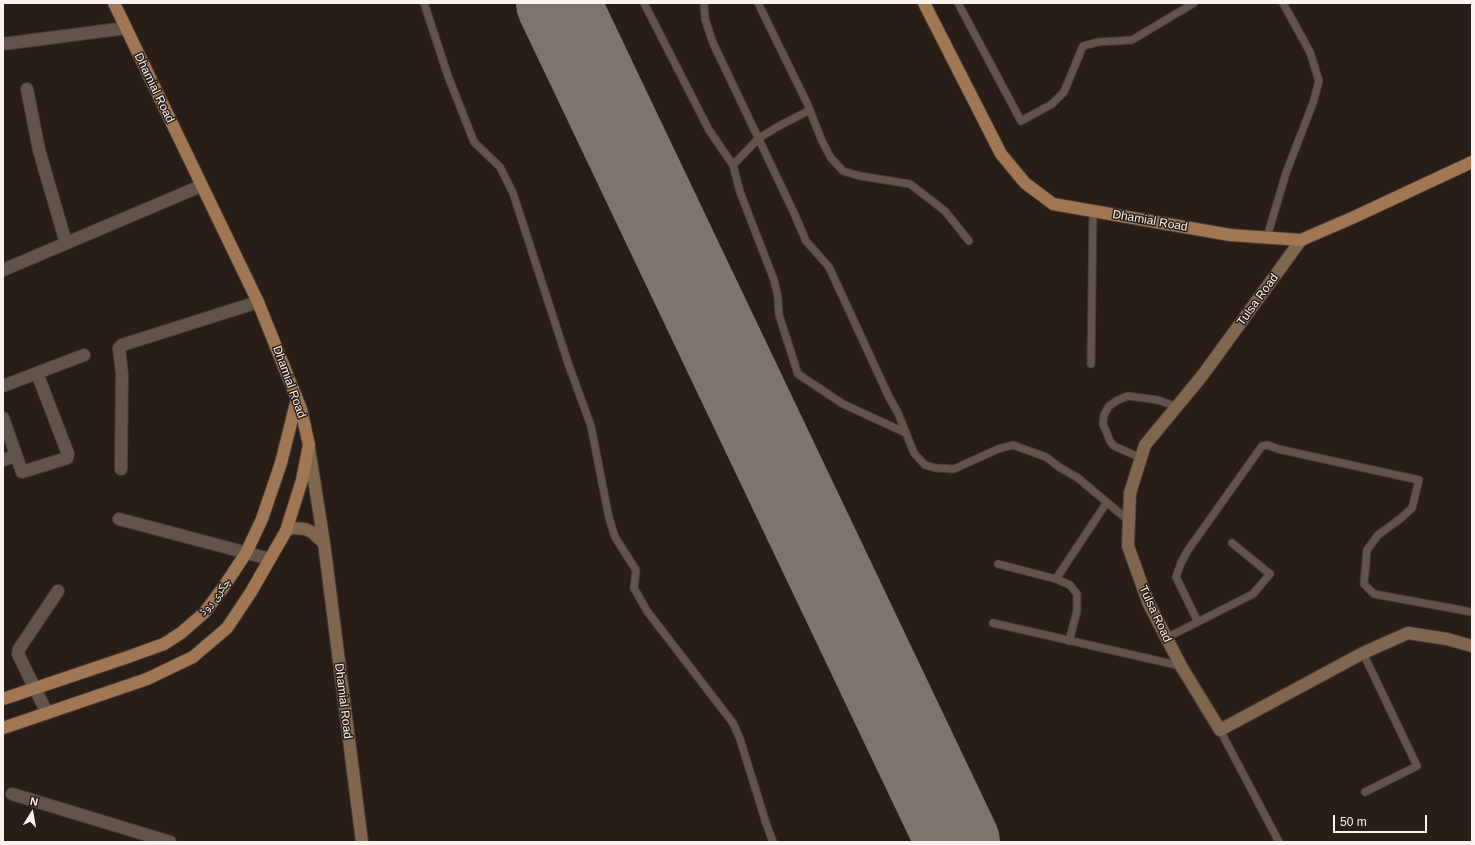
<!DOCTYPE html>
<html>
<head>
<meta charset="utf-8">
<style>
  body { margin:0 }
  #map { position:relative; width:1475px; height:845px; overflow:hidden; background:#291e17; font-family:Arial,sans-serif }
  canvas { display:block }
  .frame { position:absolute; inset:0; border:4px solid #faf2ee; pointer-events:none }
  .north { position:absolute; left:12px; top:793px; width:40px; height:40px; -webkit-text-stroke:3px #291e17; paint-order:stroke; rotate:11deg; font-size:11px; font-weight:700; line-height:16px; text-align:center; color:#faf2ee }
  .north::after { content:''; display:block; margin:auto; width:14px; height:18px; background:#faf2ee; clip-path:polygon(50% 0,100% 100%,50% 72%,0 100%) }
  .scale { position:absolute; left:1333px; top:815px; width:94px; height:18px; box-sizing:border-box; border:2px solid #faf2ee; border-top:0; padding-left:5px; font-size:12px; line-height:14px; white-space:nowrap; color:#faf2ee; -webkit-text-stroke:3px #291e17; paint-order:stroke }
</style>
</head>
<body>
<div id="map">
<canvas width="1475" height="845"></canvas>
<div class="frame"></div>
<div class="north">N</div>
<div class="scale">50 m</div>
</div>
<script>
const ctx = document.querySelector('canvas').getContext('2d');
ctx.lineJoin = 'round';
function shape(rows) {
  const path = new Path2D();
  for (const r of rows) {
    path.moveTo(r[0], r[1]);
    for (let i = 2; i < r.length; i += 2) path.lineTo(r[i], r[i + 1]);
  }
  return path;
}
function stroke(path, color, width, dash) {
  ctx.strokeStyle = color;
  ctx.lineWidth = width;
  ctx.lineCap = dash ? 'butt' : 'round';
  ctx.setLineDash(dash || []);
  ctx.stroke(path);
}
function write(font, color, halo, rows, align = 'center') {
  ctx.font = font + ' Arial,"Noto Naskh Arabic",sans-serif';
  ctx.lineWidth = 3;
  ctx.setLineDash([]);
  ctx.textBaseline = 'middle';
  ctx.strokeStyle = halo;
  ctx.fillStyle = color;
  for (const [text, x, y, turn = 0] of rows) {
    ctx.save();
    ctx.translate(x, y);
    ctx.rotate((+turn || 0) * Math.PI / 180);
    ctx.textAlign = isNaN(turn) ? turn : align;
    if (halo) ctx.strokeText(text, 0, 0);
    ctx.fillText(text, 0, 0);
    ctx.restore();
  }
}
stroke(shape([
  [558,3,958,842]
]), '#7e746e', 84);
const lane = shape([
  [424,3,448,76,474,142,500,167,513,193,568,363,591,426,609,518,615,537,636,570,634,588,647,611,733,723,740,739,766,823,773,842],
  [644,3,709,130,733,165,740,192,774,280,778,297,779,315,798,374,843,404,906,433],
  [704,3,705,19,713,43,794,213,806,241,829,267,889,397,898,413,914,453,925,465,936,468,954,469,998,449,1013,445,1046,457,1059,467,1078,478,1129,521],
  [758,3,807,103,822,141,831,158,843,171,860,176,910,184,945,211,969,241],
  [958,3,1021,121,1052,104,1064,92,1083,46,1098,42,1132,40,1194,3],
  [733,165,759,138,779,126,810,110],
  [1267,237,1286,173,1313,103,1319,81,1310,52,1283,3],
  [1091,364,1093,211],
  [1141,458,1114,446,1110,441,1103,424,1104,415,1109,406,1118,400,1128,396,1158,400,1177,407],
  [998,564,1056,579,1107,502],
  [1056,579,1070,585,1077,594,1077,611,1069,641],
  [1198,622,1176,577,1181,563,1188,550,1262,446,1268,445,1278,449,1419,480,1412,508,1400,519,1378,535,1367,550,1364,584,1374,594,1472,612],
  [993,623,1181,666],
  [1166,638,1253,594,1270,574,1232,543],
  [1363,653,1417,766,1365,792],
  [1220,730,1279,842]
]);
const street = shape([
  [3,44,126,28],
  [27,89,39,150,66,243],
  [3,270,201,186],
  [3,386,84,355],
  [3,418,22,472,67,458,68,454,37,373],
  [3,460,16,456],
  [121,469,122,374,119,348,122,345,258,302],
  [119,519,270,559],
  [47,713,18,654,19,649,58,591],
  [12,794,170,842]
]);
const secondary = shape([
  [1301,240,1202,376,1145,445,1130,493,1128,546,1148,602,1181,666,1220,730,1363,653,1408,633,1447,639,1472,646],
  [309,448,324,543,362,842],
  [286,531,292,528,305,529,312,532,324,543]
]);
const primary = shape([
  [924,3,1001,154,1025,183,1053,204,1230,235,1301,240,1352,218,1472,162],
  [3,699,125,658,164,644,181,633,205,612,225,585,246,553,262,519,281,463,297,399],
  [3,728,147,679,193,657,227,628,251,592,286,531,302,480,309,445,301,409,258,302,114,3]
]);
stroke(lane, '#443b37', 9);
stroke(street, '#443b37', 14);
stroke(secondary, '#443b37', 14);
stroke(primary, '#443b37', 14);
stroke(lane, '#60544b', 7);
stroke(street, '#60544b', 12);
stroke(secondary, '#81664f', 12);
stroke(primary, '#a17753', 12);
write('12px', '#faf2ee', '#291e17', [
  ["Dhamial Road",154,88,64],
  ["Dhamial Road",1150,221,10],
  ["Tulsa Road",1258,300,-54],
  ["Dhamial Road",289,382,70],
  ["چکری روڈ",215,597,-52],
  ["Tulsa Road",1155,614,65],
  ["Dhamial Road",343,701,83]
]);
</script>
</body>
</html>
